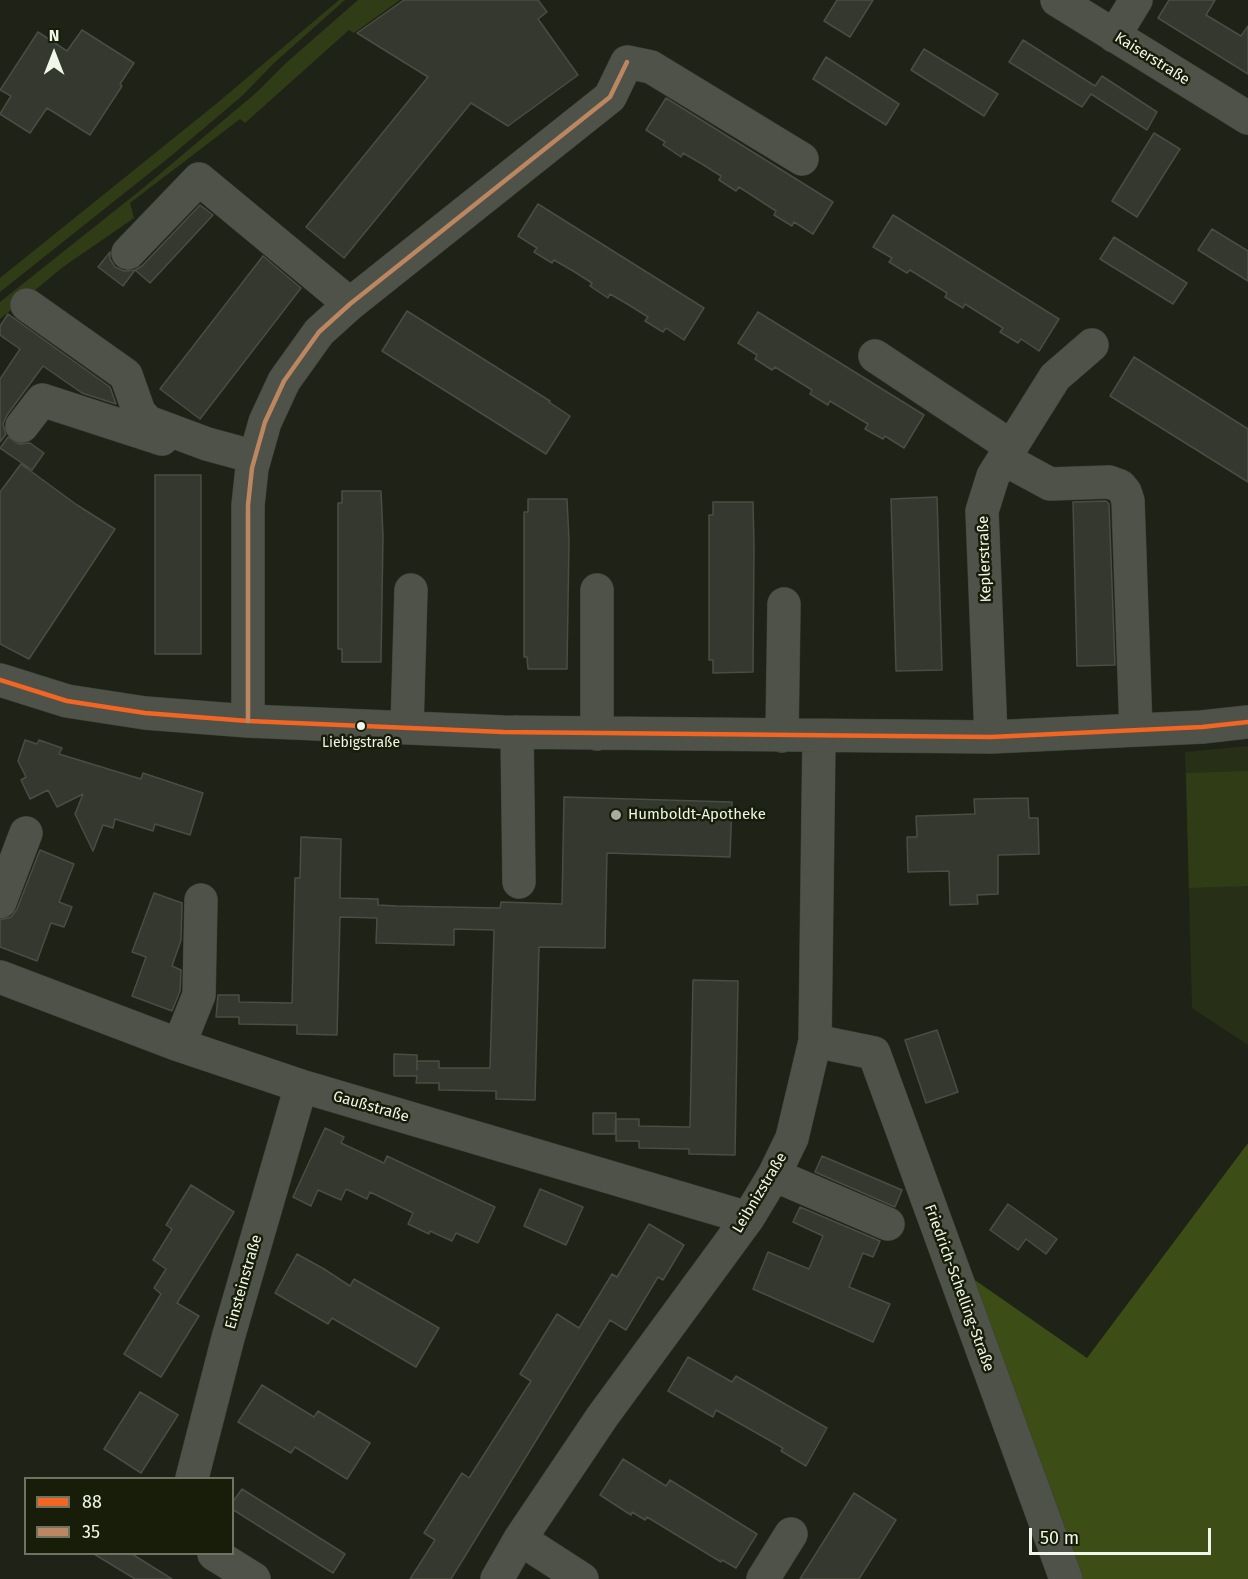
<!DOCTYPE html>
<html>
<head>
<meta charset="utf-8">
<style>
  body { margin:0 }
  #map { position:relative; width:1248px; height:1579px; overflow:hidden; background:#1f2217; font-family:"Fira Sans",sans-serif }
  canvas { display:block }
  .legend { position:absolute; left:24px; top:1477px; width:210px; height:78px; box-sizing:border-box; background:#171d09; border:2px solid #6e7462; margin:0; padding:8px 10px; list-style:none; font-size:18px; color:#f0f6e8 }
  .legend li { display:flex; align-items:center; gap:12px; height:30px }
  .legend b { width:30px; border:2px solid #6e7462 }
  .north { position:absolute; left:24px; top:24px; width:60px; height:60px; -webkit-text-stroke:4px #171d09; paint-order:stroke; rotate:0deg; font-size:16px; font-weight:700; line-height:24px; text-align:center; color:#f0f6e8 }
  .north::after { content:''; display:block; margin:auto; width:21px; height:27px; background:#f0f6e8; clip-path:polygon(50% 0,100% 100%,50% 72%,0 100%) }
  .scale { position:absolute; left:1029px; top:1528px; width:182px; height:27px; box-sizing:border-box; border:3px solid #f0f6e8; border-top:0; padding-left:8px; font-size:18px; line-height:21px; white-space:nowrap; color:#f0f6e8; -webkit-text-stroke:4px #171d09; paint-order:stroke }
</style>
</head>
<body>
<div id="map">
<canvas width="1248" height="1579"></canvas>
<ul class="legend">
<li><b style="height:8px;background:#f26522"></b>88</li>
<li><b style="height:8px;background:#bb8660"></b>35</li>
</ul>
<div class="north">N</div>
<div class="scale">50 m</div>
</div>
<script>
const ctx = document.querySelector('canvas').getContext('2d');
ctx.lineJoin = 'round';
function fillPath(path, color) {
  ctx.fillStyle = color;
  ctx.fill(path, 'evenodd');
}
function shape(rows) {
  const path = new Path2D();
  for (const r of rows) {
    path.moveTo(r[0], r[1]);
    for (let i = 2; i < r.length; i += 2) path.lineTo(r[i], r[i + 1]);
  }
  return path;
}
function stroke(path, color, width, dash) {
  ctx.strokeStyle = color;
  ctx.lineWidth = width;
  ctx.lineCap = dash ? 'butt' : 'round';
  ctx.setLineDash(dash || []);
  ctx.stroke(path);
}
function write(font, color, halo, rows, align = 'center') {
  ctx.font = font + ' "Fira Sans",sans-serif';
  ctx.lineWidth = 5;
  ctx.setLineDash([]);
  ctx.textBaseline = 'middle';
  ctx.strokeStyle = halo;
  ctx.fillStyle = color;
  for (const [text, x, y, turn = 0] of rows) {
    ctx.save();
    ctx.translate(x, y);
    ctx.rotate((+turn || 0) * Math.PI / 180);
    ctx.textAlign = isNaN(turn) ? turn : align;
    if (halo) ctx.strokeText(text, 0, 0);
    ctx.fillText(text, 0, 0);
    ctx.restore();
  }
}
fillPath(shape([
  [1248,746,1248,1045,1192,1008,1185,752]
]), '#272f16');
fillPath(shape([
  [339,0,345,0,274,63,242,96,171,156,0,292,0,278,216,104],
  [358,0,400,0,354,33,349,30,245,123,240,119,130,203,134,218,63,267,0,319,0,302,142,189,257,92,286,63],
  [1248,771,1248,886,1189,888,1186,773]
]), '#303c15');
fillPath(shape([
  [1248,1143,1248,1579,1069,1579,959,1269,1087,1358]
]), '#3c4d16');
const building = shape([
  [404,0,538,0,547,12,538,19,578,75,508,126,471,103,344,258,306,227,428,77,357,33,404,0],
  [837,0,873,0,850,37,824,21,837,0],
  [1169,0,1215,0,1206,15,1241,36,1248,26,1248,74,1158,18,1169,0],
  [82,30,134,63,120,84,122,86,90,135,47,108,30,133,0,114,11,96,0,90,38,32,67,51,82,30],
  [1023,40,1095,86,1102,76,1157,112,1147,130,1091,94,1082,107,1009,62,1023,40],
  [924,49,998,94,984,116,911,70,924,49],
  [826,57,899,104,886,125,813,79,826,57],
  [666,98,833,202,813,234,794,222,792,226,774,215,776,211,739,187,736,191,719,180,721,176,702,164,683,153,681,157,663,145,665,142,646,130,666,98],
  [1154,133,1180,149,1137,217,1112,201,1154,133],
  [538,204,704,308,684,340,666,328,663,332,645,321,648,317,629,305,610,294,608,298,590,286,592,283,573,271,554,260,552,263,534,252,537,248,518,236,538,204],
  [200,205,213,215,150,283,135,270,142,266,200,205],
  [893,215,1059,319,1039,351,1021,339,1018,343,1000,332,1003,328,965,304,963,308,945,297,947,293,910,270,907,273,889,262,892,258,873,247,893,215],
  [1212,229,1248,251,1248,281,1198,250,1212,229],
  [1114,237,1187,283,1173,304,1100,259,1114,237],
  [110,252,110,259,115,267,124,271,135,270,123,286,98,267,110,252],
  [263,256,301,288,200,419,160,389,263,256],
  [407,311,550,401,549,402,570,416,546,454,382,351,407,311],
  [758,312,924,415,904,448,885,436,883,439,865,429,868,424,830,401,828,405,810,394,812,390,775,367,772,370,755,359,757,355,738,343,758,312],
  [8,314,110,387,116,404,82,393,43,366,7,415,3,424,6,434,0,442,0,379,20,349,0,335,0,326,8,314],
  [1134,357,1248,429,1248,482,1110,396,1134,357],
  [8,437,19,444,30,443,44,453,32,470,0,448,8,437],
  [21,464,77,505,115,529,29,659,0,644,0,492,21,464],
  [155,475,201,475,201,654,155,654,155,475],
  [342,491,381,491,383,536,381,662,342,662,342,649,338,649,338,503,342,503,342,491],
  [937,497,942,670,896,671,891,499,937,497],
  [528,499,567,499,569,540,567,669,528,669,527,657,524,657,524,512,528,512,528,499],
  [1106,501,1109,504,1115,665,1077,666,1073,502,1106,501],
  [713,502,753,502,754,546,753,672,713,673,713,660,709,660,709,515,713,515,713,502],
  [25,740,37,744,39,740,62,748,59,754,141,779,143,773,203,793,190,835,155,824,153,831,115,819,113,828,103,825,93,851,75,814,83,794,57,807,48,790,30,799,21,780,26,777,18,761,25,740],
  [564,797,732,802,730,857,607,853,605,948,539,947,535,1100,496,1099,496,1091,439,1090,439,1083,416,1083,417,1076,394,1076,394,1054,417,1055,417,1070,417,1061,439,1061,439,1068,490,1068,494,930,454,929,454,945,376,943,377,918,340,917,337,1035,297,1034,297,1025,239,1024,239,1017,216,1017,218,995,239,995,239,1002,292,1003,295,878,300,878,301,837,341,839,340,898,378,899,378,905,397,906,500,908,501,902,562,904,564,797],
  [1028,798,1029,818,1038,818,1039,854,998,855,998,894,977,895,978,904,950,905,949,871,908,872,907,837,917,837,916,816,975,814,974,799,1028,798],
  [40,850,74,864,59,902,72,907,64,927,51,923,37,961,0,947,0,920,11,917,17,909,40,850],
  [154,893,182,903,181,940,172,966,181,970,180,991,172,1011,132,996,146,957,132,952,154,893],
  [693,980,738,981,735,1155,689,1154,689,1149,639,1148,639,1141,616,1141,616,1119,639,1119,639,1126,690,1127,693,980],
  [937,1030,958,1092,926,1103,905,1040,937,1030],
  [593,1113,616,1113,615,1134,593,1134,593,1113],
  [325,1128,344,1137,341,1143,384,1163,387,1156,495,1207,478,1243,456,1233,452,1241,430,1231,429,1234,408,1224,413,1213,370,1192,367,1199,346,1189,341,1200,318,1190,311,1206,293,1197,325,1128],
  [822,1156,902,1190,895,1207,815,1172,822,1156],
  [191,1185,234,1212,177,1303,199,1316,161,1377,124,1354,161,1294,154,1288,166,1269,153,1260,172,1229,166,1225,191,1185],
  [540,1189,583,1207,566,1245,524,1226,540,1189],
  [1008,1204,1057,1239,1046,1254,1026,1239,1018,1250,990,1230,1008,1204],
  [800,1207,880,1241,873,1257,863,1253,849,1287,890,1304,873,1342,753,1289,768,1252,809,1269,823,1236,793,1222,800,1207],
  [649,1224,684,1245,663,1280,658,1277,626,1330,610,1320,451,1579,410,1579,435,1540,424,1533,462,1473,469,1478,531,1381,520,1374,557,1314,579,1328,612,1274,617,1277,649,1224],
  [297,1254,324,1269,350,1286,354,1279,439,1328,416,1367,332,1318,328,1324,275,1293,297,1254],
  [688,1357,732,1382,736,1376,827,1428,806,1466,781,1451,783,1448,716,1410,713,1417,668,1391,688,1357],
  [262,1385,314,1417,318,1411,370,1443,347,1479,295,1447,291,1453,238,1422,262,1385],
  [140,1392,178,1415,141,1473,104,1449,140,1392],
  [623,1459,666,1486,670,1480,757,1534,736,1568,722,1560,721,1562,647,1517,645,1520,632,1512,631,1515,600,1495,623,1459],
  [242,1489,345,1554,333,1573,232,1509,232,1503,242,1489],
  [854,1493,896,1520,859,1579,800,1579,854,1493],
  [94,1554,132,1554,172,1579,135,1579,94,1554]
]);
fillPath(building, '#35382e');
stroke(building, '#494d43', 1.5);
const minor = shape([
  [1057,0,1248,118],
  [1114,36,1136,0],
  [128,253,199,179,350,304],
  [27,305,126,375,139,412,148,422,207,444,255,457],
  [875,356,1012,447],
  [22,426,42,400,162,439],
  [1004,459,1050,484,1109,482,1120,486,1125,492,1128,501,1136,730],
  [597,590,597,734],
  [0,680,67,701,145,713,248,721,503,732,991,737,1202,727,1248,722],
  [248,721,248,505,252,468,265,422,284,381,319,332,350,304,610,97,627,62,651,67,802,159],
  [407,728,411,590],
  [517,732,519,882],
  [782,736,784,604],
  [991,737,982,511,993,476,1055,377,1092,345],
  [0,902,26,833],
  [0,977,179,1045,301,1086,748,1218],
  [815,1041,874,1053,1066,1579],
  [179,1045,199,995,201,900],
  [774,1175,888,1224],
  [192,1478,228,1338,301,1086],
  [520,1539,582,1579],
  [214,1554,254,1579],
  [497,1579,520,1539,602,1417,748,1218,774,1175,792,1138,815,1041,819,737],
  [763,1579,791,1534]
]);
stroke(minor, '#3b3e35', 34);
stroke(minor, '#4f5249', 33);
stroke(shape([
  [0,680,67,701,145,713,248,721,503,732,991,737,1202,727,1248,722]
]), '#f26522', 4.5);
stroke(shape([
  [248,721,248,505,252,468,265,422,284,381,319,332,350,304,610,97,627,62]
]), '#bb8660', 4.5);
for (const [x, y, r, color] of [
  [361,726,5,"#f0f6e8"],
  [616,815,6,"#a7ac9f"]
]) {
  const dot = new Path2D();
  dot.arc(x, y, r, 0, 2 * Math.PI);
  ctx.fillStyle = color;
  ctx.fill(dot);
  stroke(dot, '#171d09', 2);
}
write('14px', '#f0f6e8', '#171d09', [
  ["Liebigstraße",361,743]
]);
write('15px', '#f0f6e8', '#171d09', [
  ["Kaiserstraße",1152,59,32],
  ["Keplerstraße",985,559,-92],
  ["Gaußstraße",371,1107,16],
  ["Leibnizstraße",760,1193,-59],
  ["Einsteinstraße",244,1282,-74],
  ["Friedrich-Schelling-Straße",959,1288,70]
]);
write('15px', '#f0f6e8', '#171d09', [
  ["Humboldt-Apotheke",628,815]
], 'left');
</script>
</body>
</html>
